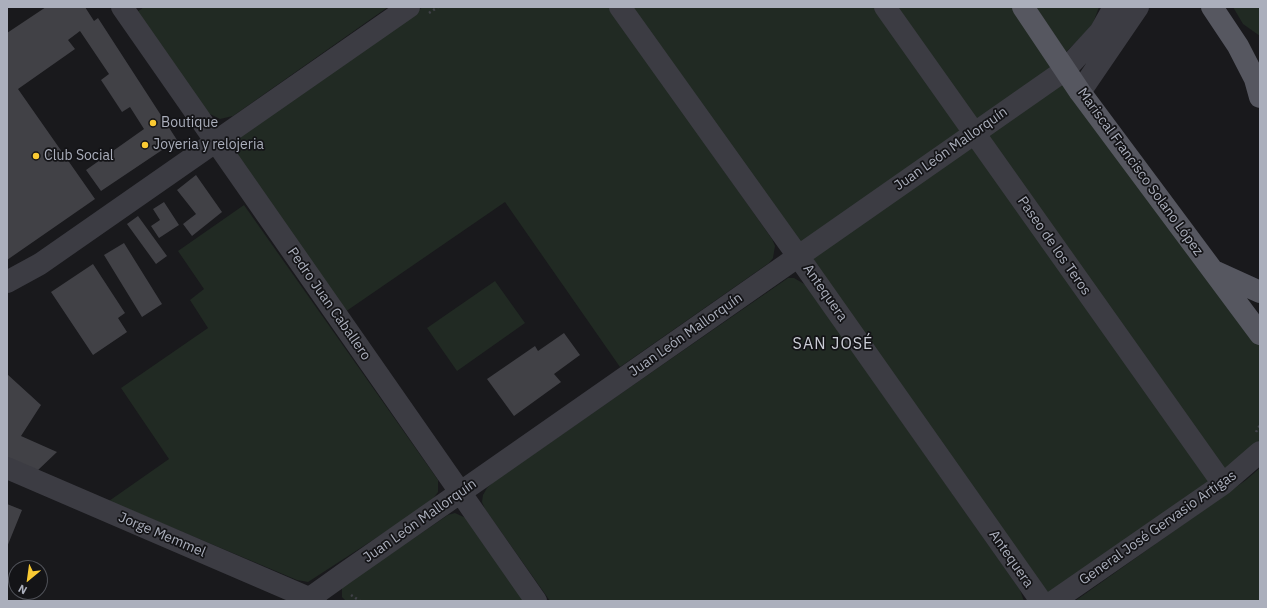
<!DOCTYPE html>
<html>
<head>
<meta charset="utf-8">
<style>
  body { margin:0 }
  #map { position:relative; width:1267px; height:608px; overflow:hidden; background:#19191c; font-family:"IBM Plex Sans",sans-serif }
  canvas { display:block }
  .frame { position:absolute; inset:0; border:8px solid #abafbc; pointer-events:none }
  .north { position:absolute; left:8px; top:560px; width:40px; height:40px; box-sizing:border-box; background:#141417; border:1px solid #505259; border-radius:50%; rotate:209deg; font-size:11px; font-weight:700; line-height:16px; text-align:center; color:#abafbc }
  .north::after { content:''; display:block; margin:auto; width:14px; height:18px; background:#faca33; clip-path:polygon(50% 0,100% 100%,50% 72%,0 100%) }
</style>
</head>
<body>
<div id="map">
<canvas width="1267" height="608"></canvas>
<div class="frame"></div>
<div class="north">N</div>
</div>
<script>
const ctx = document.querySelector('canvas').getContext('2d');
ctx.lineJoin = 'round';
function fillPath(path, color) {
  ctx.fillStyle = color;
  ctx.fill(path, 'evenodd');
}
function shape(rows) {
  const path = new Path2D();
  for (const r of rows) {
    path.moveTo(r[0], r[1]);
    for (let i = 2; i < r.length; i += 2) path.lineTo(r[i], r[i + 1]);
  }
  return path;
}
function stroke(path, color, width, dash) {
  ctx.strokeStyle = color;
  ctx.lineWidth = width;
  ctx.lineCap = dash ? 'butt' : 'round';
  ctx.setLineDash(dash || []);
  ctx.stroke(path);
}
function write(font, color, halo, rows, align = 'center') {
  ctx.font = font + ' "IBM Plex Sans",sans-serif';
  ctx.lineWidth = 3.5;
  ctx.setLineDash([]);
  ctx.textBaseline = 'middle';
  ctx.strokeStyle = halo;
  ctx.fillStyle = color;
  for (const [text, x, y, turn = 0] of rows) {
    ctx.save();
    ctx.translate(x, y);
    ctx.rotate((+turn || 0) * Math.PI / 180);
    ctx.textAlign = isNaN(turn) ? turn : align;
    if (halo) ctx.strokeText(text, 0, 0);
    ctx.fillText(text, 0, 0);
    ctx.restore();
  }
}
fillPath(shape([
  [144,7,388,7,233,116,220,119,208,113,137,12],
  [423,7,609,7,772,239,775,246,773,258,769,263,620,367,505,202,345,312,234,151,235,144,244,131],
  [620,7,1023,7,1260,334,1260,452,1054,601],
  [1036,7,1099,7,1092,26,1066,52],
  [1233,7,1260,7,1260,36,1243,24],
  [244,205,438,480,438,492,430,503,308,582,297,580,109,501,169,459,121,388,208,328,190,300,204,289,178,251],
  [788,278,794,278,806,285,1020,590,1024,601,550,601,485,509,482,502,483,495,487,488,493,482],
  [495,281,525,323,457,371,427,328],
  [1260,468,1260,601,1075,601,1246,480],
  [455,513,468,519,526,601,346,601,342,597,342,587,448,515]
]), '#212a23');
fillPath(shape([
  [46,7,85,7,94,21,98,18,177,140,101,191,86,170,144,129,130,107,122,112,101,80,109,74,80,31,68,40,75,49,18,89,95,199,7,260,7,33],
  [196,175,222,212,192,236,183,224,196,214,177,190],
  [164,202,179,225,159,238,151,226,160,220,153,209],
  [138,216,167,256,156,264,127,224],
  [124,243,162,304,142,317,104,255],
  [93,264,125,313,118,318,127,332,93,355,51,292],
  [564,333,580,355,554,374,561,382,514,416,487,379,535,346,538,351],
  [7,374,41,405,21,436,57,452,37,471,7,461],
  [7,504,22,510,7,547]
]), '#414146');
stroke(shape([
  [429,13,438,7],
  [1256,432,1260,425],
  [351,595,360,601]
]), '#404148', 2.5, [2, 3]);
stroke(shape([
  [122,7,536,601],
  [620,7,798,256,1041,601],
  [885,7,1223,484],
  [1080,92,1138,7],
  [7,282,40,264,409,7],
  [7,468,316,601],
  [308,601,310,598,345,573,1065,70,1100,32,1114,7],
  [1054,601,1223,484,1260,452]
]), '#3c3c43', 22);
stroke(shape([
  [1023,7,1080,92,1260,334],
  [1212,7,1238,46,1255,79,1260,97],
  [1216,272,1260,292]
]), '#565760', 22);
for (const [x, y, r, color] of [
  [153,123,4,"#faca33"],
  [145,145,4,"#faca33"],
  [36,156,4,"#faca33"]
]) {
  const dot = new Path2D();
  dot.arc(x, y, r, 0, 2 * Math.PI);
  ctx.fillStyle = color;
  ctx.fill(dot);
  stroke(dot, '#141417', 1.5);
}
write('14px', '#abafbc', '#141417', [
  ["Boutique",161,123],
  ["Joyeria y relojeria",153,145],
  ["Club Social",44,156]
], 'left');
write('14px', '#abafbc', '#141417', [
  ["Juan León Mallorquín",951,149,-35],
  ["Mariscal Francisco Solano López",1140,172,54],
  ["Paseo de los Teros",1054,246,55],
  ["Antequera",825,293,55],
  ["Pedro Juan Caballero",329,304,55],
  ["Juan León Mallorquín",686,335,-35],
  ["Juan León Mallorquín",420,521,-35],
  ["General José Gervasio Artigas",1158,528,-35],
  ["Jorge Memmel",162,535,23],
  ["Antequera",1011,559,55]
]);
ctx.letterSpacing = '1px';
write('16px', '#ccced7', '#141417', [
  ["SAN JOSÉ",833,344]
]);
ctx.letterSpacing = '0px';
</script>
</body>
</html>
